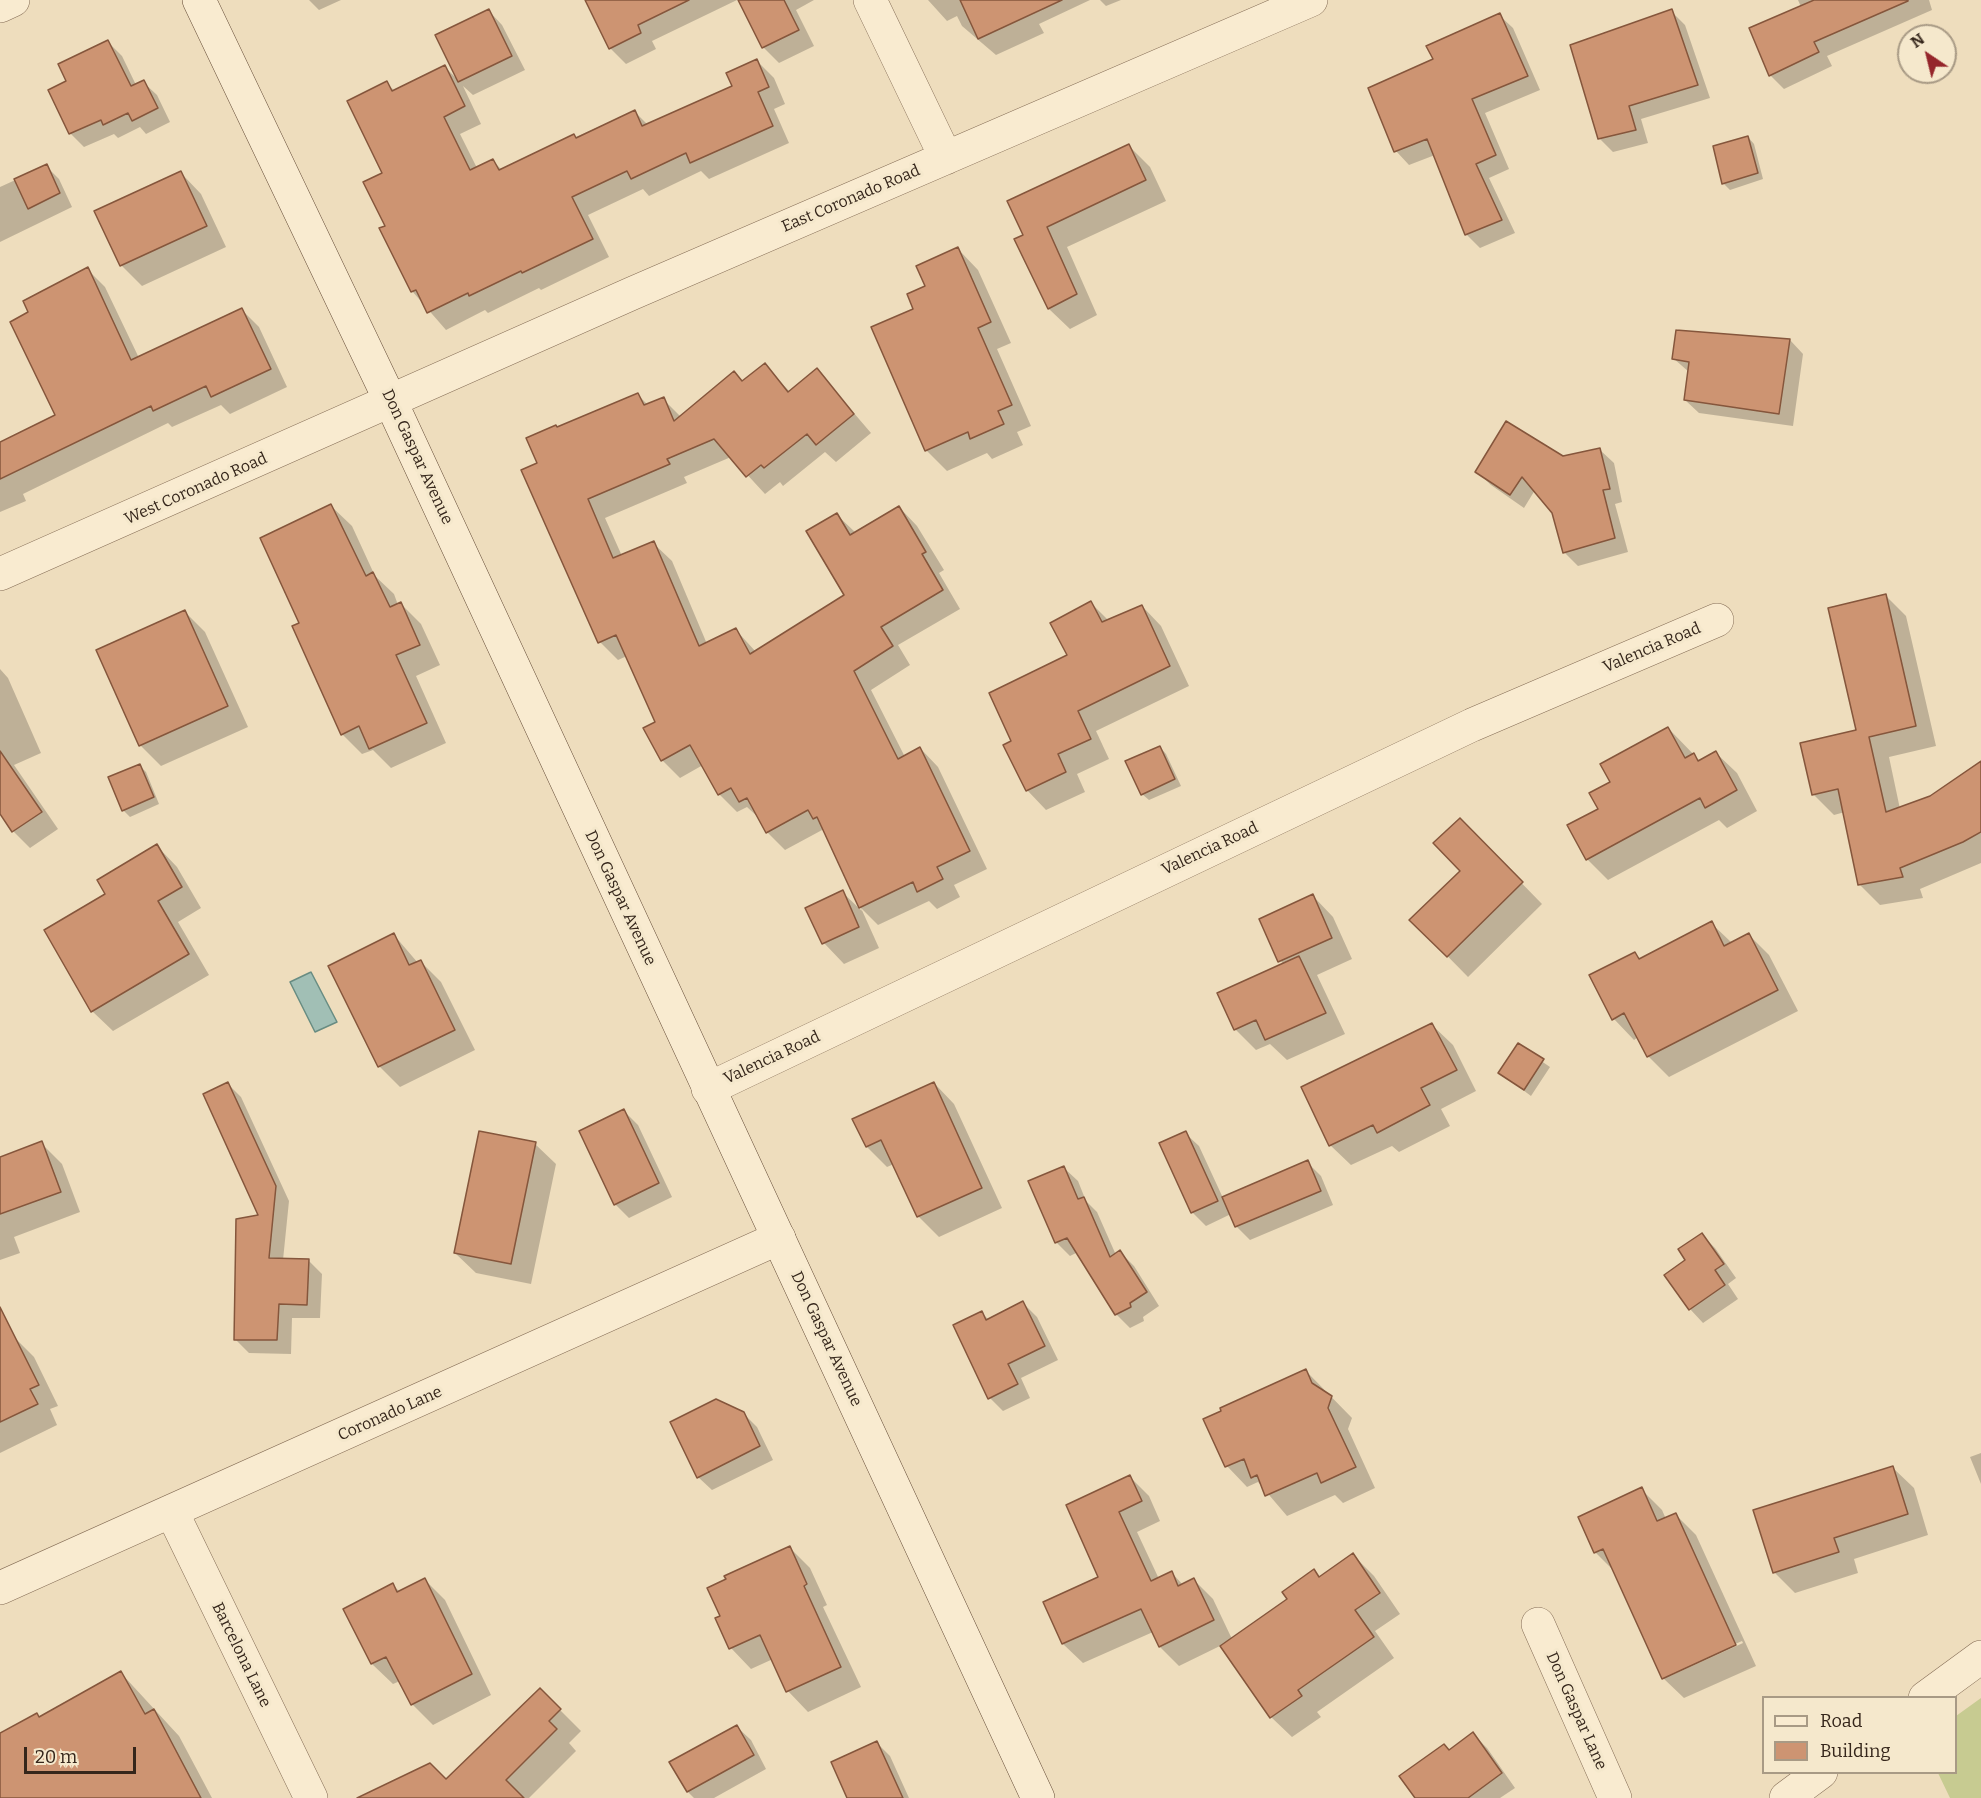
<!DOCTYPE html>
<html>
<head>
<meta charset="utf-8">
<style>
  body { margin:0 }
  #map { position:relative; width:1981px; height:1798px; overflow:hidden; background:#eeddbd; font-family:Bitter,serif }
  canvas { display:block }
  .legend { position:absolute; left:1762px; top:1696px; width:195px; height:78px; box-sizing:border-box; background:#f5e8cc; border:2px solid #a89a85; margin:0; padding:8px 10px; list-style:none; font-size:18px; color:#35261b }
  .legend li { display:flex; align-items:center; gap:12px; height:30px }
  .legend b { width:30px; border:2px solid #a89a85 }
  .north { position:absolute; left:1897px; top:24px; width:60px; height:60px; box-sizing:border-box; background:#f5e8cc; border:2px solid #a89a85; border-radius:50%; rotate:325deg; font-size:16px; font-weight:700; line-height:24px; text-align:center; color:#35261b }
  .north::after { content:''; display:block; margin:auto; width:21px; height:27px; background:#95262b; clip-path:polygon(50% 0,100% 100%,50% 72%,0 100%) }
  .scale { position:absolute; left:24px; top:1747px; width:112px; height:27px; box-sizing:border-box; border:3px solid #35261b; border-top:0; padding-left:8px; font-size:18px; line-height:21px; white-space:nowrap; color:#35261b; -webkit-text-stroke:4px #f5e8cc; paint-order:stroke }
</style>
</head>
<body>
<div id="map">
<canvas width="1981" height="1798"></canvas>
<ul class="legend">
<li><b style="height:8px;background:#f9ebd0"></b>Road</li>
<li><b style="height:16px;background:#cd9472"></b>Building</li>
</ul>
<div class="north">N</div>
<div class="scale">20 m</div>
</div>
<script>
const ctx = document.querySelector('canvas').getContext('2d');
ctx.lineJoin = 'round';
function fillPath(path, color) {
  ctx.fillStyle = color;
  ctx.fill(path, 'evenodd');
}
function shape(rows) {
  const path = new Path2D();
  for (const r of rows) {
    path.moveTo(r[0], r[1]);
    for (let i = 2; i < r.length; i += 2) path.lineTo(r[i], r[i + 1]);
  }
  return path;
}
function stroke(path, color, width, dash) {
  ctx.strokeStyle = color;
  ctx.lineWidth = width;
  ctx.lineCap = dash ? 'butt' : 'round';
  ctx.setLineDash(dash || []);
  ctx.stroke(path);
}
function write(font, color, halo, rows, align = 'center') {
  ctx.font = font + ' Bitter,serif';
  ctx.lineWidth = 6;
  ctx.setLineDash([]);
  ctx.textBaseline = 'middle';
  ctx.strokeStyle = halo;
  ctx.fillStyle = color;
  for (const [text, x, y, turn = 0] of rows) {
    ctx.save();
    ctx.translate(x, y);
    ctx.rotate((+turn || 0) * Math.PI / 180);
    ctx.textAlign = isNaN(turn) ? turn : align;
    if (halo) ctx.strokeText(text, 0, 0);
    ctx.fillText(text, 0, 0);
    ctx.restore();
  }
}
fillPath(shape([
  [1981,1698,1981,1798,1950,1798,1938,1773,1956,1772,1956,1716]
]), '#c7cb91');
const water = shape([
  [311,972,337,1022,315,1032,290,982,311,972]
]);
fillPath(water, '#a1bfb5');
stroke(water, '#688c82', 1.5);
fillPath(shape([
  [309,0,341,0,319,10],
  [587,0,737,0,652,41,656,49,626,64,610,48],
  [739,0,814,0,796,10,814,46,779,63,763,47],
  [928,0,1090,0,1039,24,1044,33,996,55,962,26,957,16,947,21],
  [1100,0,1121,0,1106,6],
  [1798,0,1929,0,1932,10,1827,56,1832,66,1784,89,1770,75,1801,7],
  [489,11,502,25,525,70,473,95,463,86,481,124,460,134,477,168,493,161,502,170,634,111,648,125,734,86,757,61,774,78,785,104,774,109,789,143,709,179,701,171,649,196,643,189,588,215,609,257,541,290,539,288,488,313,485,310,446,330,412,291,387,226,384,173,386,83,395,91,444,66,458,80],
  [1671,11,1685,25,1710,98,1641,119,1648,143,1613,152,1599,138],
  [1499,15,1513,28,1540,90,1485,113,1509,169,1489,178,1515,233,1480,248,1466,234,1435,155,1409,165,1396,151,1435,60],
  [108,42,122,56,136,85,143,82,157,95,170,122,146,134,140,127,118,138,114,134,84,147,70,133,50,91,68,82],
  [1748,137,1754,144,1763,179,1730,190,1723,183],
  [1129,146,1150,167,1166,201,1067,247,1097,315,1070,329,1049,309,1016,239,1025,236],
  [46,166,59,179,72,207,0,242,0,187],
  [181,173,201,194,226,247,142,286,121,265],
  [958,249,978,270,1011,343,997,349,1031,426,1017,432,1023,445,992,459,987,453,947,471,927,451,873,328,915,309,926,287],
  [87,269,105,287,139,358,242,310,259,327,287,387,230,414,221,405,172,427,168,423,23,494,26,501,0,512,0,444,57,415,30,313],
  [1790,340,1803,354,1793,426,1699,413,1685,400,1689,372,1673,358],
  [765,365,790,392,817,370,871,433,836,462,825,452,783,486,780,482,765,494,731,457,684,477,687,483,605,518,622,556,653,543,672,561,707,644,736,630,756,652,846,595,837,515,856,533,899,507,917,526,944,570,939,573,960,609,898,645,910,665,871,690,905,757,920,748,938,767,987,869,954,885,960,897,937,909,929,901,878,925,861,908,879,948,844,964,824,943,807,909,842,892,862,911,824,829,785,850,767,832,760,819,747,807,737,812,719,794,703,765,680,778,662,760,656,723,627,656,618,660,600,642,539,464,638,395,648,405,663,399,681,417,734,373,744,382],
  [1600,450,1614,463,1622,502,1615,504,1628,552,1578,566,1564,552,1553,512,1535,490,1524,508,1491,485,1477,472],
  [331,506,352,526,375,576,394,594,398,605,401,604,421,624,440,665,416,676,446,743,391,768,373,750,362,754,342,734,301,623],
  [1885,595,1906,616,1936,746,1889,757,1900,809,1930,797,1981,763,1981,863,1920,889,1923,898,1880,905,1859,884,1845,812,1834,815,1813,794,1858,731],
  [1091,603,1109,621,1142,606,1161,626,1189,686,1096,731,1109,759,1077,774,1085,792,1046,810,1027,790,1013,742,1069,656],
  [185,612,205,632,248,727,161,766,140,745,98,651],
  [0,669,8,678,41,753,14,765,58,829,30,848,13,831,0,811],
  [1668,728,1700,761,1716,753,1737,773,1757,811,1727,828,1719,820,1608,880,1587,859,1569,826,1600,809,1612,782],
  [1160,747,1166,754,1181,786,1149,800,1142,794],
  [139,765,146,772,159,804,130,817,123,810],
  [1460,820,1542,904,1468,977,1412,920,1462,871],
  [157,846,177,867,201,908,178,922,209,975,113,1031,92,1011,107,894],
  [1313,896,1333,917,1352,959,1317,975,1345,1034,1287,1060,1270,1044,1256,1050,1235,1029,1283,965,1261,919],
  [1711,923,1732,943,1749,935,1769,955,1798,1011,1669,1077,1648,1056,1638,1037,1634,1040,1614,1019,1635,954,1641,959],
  [394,935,418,963,420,961,441,982,475,1050,400,1087,379,1066],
  [1432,1025,1453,1045,1476,1091,1441,1109,1450,1126,1399,1152,1392,1146,1351,1165,1330,1145],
  [1518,1045,1550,1067,1531,1096,1500,1073],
  [934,1083,954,1104,1002,1208,939,1237,918,1216,894,1164,887,1167,867,1147],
  [228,1084,241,1097,289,1201,283,1260,308,1260,322,1274,320,1318,292,1318,291,1354,249,1353,235,1339,261,1216],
  [624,1111,638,1125,672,1197,629,1218,615,1204],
  [1185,1133,1199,1146,1223,1198,1307,1162,1321,1176,1333,1205,1250,1240,1236,1226,1231,1214,1206,1226,1192,1212],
  [41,1143,62,1164,80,1212,14,1237,20,1253,0,1260,0,1159],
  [535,1144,556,1164,531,1284,476,1273,455,1253],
  [1064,1168,1078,1181,1086,1201,1097,1212,1116,1255,1120,1252,1134,1266,1159,1306,1143,1317,1144,1321,1130,1328,1116,1314,1078,1252,1070,1256,1056,1242],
  [1702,1235,1715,1248,1736,1278,1728,1284,1738,1299,1703,1323,1690,1309,1687,1260],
  [1023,1303,1037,1317,1058,1360,1021,1378,1030,1398,1003,1411,990,1398,982,1313,989,1320],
  [13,1336,34,1357,58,1406,50,1409,57,1425,0,1453,0,1343],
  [1306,1371,1352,1418,1348,1429,1375,1488,1343,1503,1335,1495,1287,1516,1258,1482,1247,1487,1227,1466,1205,1420],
  [743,1413,757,1427,773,1460,712,1490,698,1477],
  [1981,1453,1981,1484,1970,1457],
  [1893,1468,1914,1488,1928,1535,1854,1559,1858,1573,1795,1593,1774,1572],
  [1130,1477,1149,1496,1160,1521,1137,1532,1159,1579,1172,1573,1183,1585,1194,1580,1213,1599,1232,1639,1289,1599,1314,1571,1320,1578,1353,1555,1374,1576,1400,1614,1375,1631,1394,1658,1317,1712,1321,1717,1292,1737,1271,1717,1222,1645,1179,1666,1160,1647,1153,1632,1083,1663,1063,1644,1045,1603,1100,1578,1068,1505],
  [1641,1489,1662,1510,1666,1519,1676,1515,1696,1535,1756,1666,1684,1698,1663,1678,1614,1571,1595,1552],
  [1742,1641,1743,1643,1670,1676,1670,1673],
  [790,1548,810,1568,827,1605,823,1607,861,1687,808,1712,788,1691,773,1659,751,1669,731,1648,722,1617],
  [425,1580,445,1600,491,1695,433,1725,412,1704,400,1681,393,1684,372,1664,345,1610,393,1585,400,1592],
  [121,1673,179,1736,212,1798,0,1798,0,1735,40,1718],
  [540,1690,581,1731,569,1743,576,1751,529,1798,398,1798,446,1781],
  [737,1727,751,1740,766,1769,714,1798,694,1798,688,1792],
  [1473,1734,1487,1748,1515,1788,1500,1798,1417,1798,1450,1751],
  [876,1742,890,1756,909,1798,848,1798]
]), '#0003');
const building = shape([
  [585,0,689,0,638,25,641,33,609,49,585,0],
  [738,0,784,0,799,30,762,48,738,0],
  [960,0,1062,0,978,39,960,0],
  [1814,0,1908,0,1908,1,1814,42,1819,52,1769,76,1749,28,1814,0],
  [489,9,512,56,458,82,435,35,489,9],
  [1672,9,1698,85,1629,106,1636,130,1598,139,1570,45,1672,9],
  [1500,13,1528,76,1472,99,1496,155,1476,164,1502,220,1465,235,1427,139,1394,152,1368,88,1433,59,1426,46,1500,13],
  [108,40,131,86,144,80,158,108,132,121,128,113,103,125,101,120,69,134,48,90,66,81,58,64,108,40],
  [757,59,769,87,758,92,773,126,690,163,686,153,631,179,627,171,572,197,593,239,522,273,521,271,469,296,468,293,427,313,416,290,411,292,379,228,385,226,363,182,382,173,347,101,387,81,392,91,445,65,465,106,444,117,470,170,493,159,499,170,574,134,576,138,635,110,642,126,732,86,726,73,757,59],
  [1748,136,1758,173,1722,184,1713,146,1748,136],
  [1129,144,1146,180,1047,227,1077,294,1048,309,1014,239,1023,235,1007,201,1129,144],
  [47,164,60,193,28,209,14,179,47,164],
  [181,171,207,226,120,266,94,211,181,171],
  [958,247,991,322,978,328,1012,405,998,411,1004,424,970,439,968,432,925,451,871,327,913,309,907,294,925,286,916,266,958,247],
  [88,267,131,360,242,308,271,369,211,397,206,386,153,411,151,406,0,479,0,442,55,415,10,322,28,312,23,301,88,267],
  [1676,330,1790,339,1779,414,1684,400,1689,362,1672,359,1676,330],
  [765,363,788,392,817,368,854,414,816,445,807,434,764,468,761,465,746,477,714,439,667,459,670,464,588,499,613,558,654,541,699,646,736,628,750,654,844,595,806,531,837,513,850,535,899,506,926,552,922,554,943,590,881,627,893,646,854,671,898,759,920,747,970,851,937,867,943,879,917,892,913,882,859,908,817,817,813,819,808,810,766,833,747,798,739,802,731,788,718,795,690,745,661,761,643,728,655,722,616,635,598,643,521,470,537,463,526,438,556,425,557,427,638,393,644,405,664,397,674,421,734,371,742,381,765,363],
  [1506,421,1563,456,1600,448,1610,489,1603,490,1615,538,1563,553,1552,513,1522,477,1510,495,1475,472,1506,421],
  [331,504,366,576,373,572,390,607,401,602,420,645,396,655,427,723,369,749,359,726,341,735,292,626,299,623,260,538,331,504],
  [1886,594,1916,726,1869,737,1886,812,1930,796,1981,761,1981,832,1963,842,1900,868,1903,877,1858,885,1838,789,1812,795,1800,743,1856,730,1828,608,1886,594],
  [1091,601,1102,622,1142,605,1170,666,1078,711,1091,739,1058,754,1066,772,1026,791,1003,745,1011,741,989,693,1067,655,1050,623,1091,601],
  [185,610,228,706,139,746,96,650,185,610],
  [1668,727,1685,758,1694,753,1698,761,1716,751,1737,790,1705,808,1700,798,1586,860,1567,825,1598,809,1589,793,1610,782,1600,764,1668,727],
  [1160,746,1175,779,1141,795,1125,761,1160,746],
  [0,751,42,812,12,832,0,814,0,751],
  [140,764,154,797,122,811,108,777,140,764],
  [1460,818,1523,882,1447,957,1409,920,1460,871,1433,843,1460,818],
  [157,844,182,887,158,901,189,954,91,1012,44,930,105,894,97,880,157,844],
  [843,890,859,927,822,944,805,908,843,890],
  [1313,894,1332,938,1278,962,1259,919,1313,894],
  [1712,921,1724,946,1749,933,1778,990,1647,1057,1624,1013,1612,1020,1589,975,1635,952,1639,959,1712,921],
  [394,933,409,965,421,960,455,1030,378,1067,328,966,394,933],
  [1299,956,1326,1013,1265,1040,1256,1020,1234,1030,1217,993,1299,956],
  [1432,1023,1457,1070,1421,1088,1430,1105,1377,1133,1373,1125,1329,1146,1301,1087,1432,1023],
  [1518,1043,1544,1059,1524,1090,1498,1073,1518,1043],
  [228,1082,276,1186,269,1258,309,1259,307,1305,279,1304,277,1340,234,1340,236,1219,258,1215,203,1094,228,1082],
  [934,1082,982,1188,917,1217,881,1140,866,1147,852,1119,934,1082],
  [624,1109,659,1183,614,1205,579,1131,624,1109],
  [479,1131,536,1142,511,1264,454,1253,479,1131],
  [1186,1131,1218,1201,1191,1213,1159,1143,1186,1131],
  [42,1141,61,1192,0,1214,0,1157,42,1141],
  [1308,1160,1321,1191,1235,1227,1222,1197,1308,1160],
  [1064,1166,1078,1199,1084,1197,1110,1257,1120,1250,1147,1292,1130,1303,1131,1307,1115,1315,1067,1238,1055,1243,1028,1181,1064,1166],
  [1702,1233,1724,1264,1715,1270,1725,1285,1689,1310,1664,1275,1685,1260,1678,1249,1702,1233],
  [1023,1301,1045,1346,1008,1364,1018,1384,988,1399,953,1325,982,1311,986,1320,1023,1301],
  [0,1307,39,1385,30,1389,38,1404,0,1422,0,1307],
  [1306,1369,1312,1383,1332,1396,1328,1408,1356,1467,1321,1483,1317,1473,1265,1496,1257,1475,1251,1478,1244,1459,1225,1467,1203,1419,1221,1411,1220,1408,1306,1369],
  [716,1399,744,1412,760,1446,697,1478,670,1422,716,1399],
  [1893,1466,1908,1514,1834,1538,1839,1552,1773,1573,1753,1510,1893,1466],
  [1130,1475,1142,1501,1119,1512,1151,1581,1172,1571,1178,1586,1194,1578,1214,1620,1159,1647,1141,1609,1062,1644,1043,1602,1098,1577,1066,1505,1130,1475],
  [1642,1487,1657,1521,1676,1513,1736,1645,1662,1679,1603,1549,1594,1553,1578,1517,1642,1487],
  [790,1546,807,1584,804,1586,841,1667,786,1692,760,1635,729,1649,715,1618,720,1616,707,1588,726,1579,724,1576,790,1546],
  [1353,1553,1380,1593,1355,1610,1374,1637,1298,1690,1302,1696,1270,1718,1220,1646,1287,1599,1282,1592,1314,1569,1319,1577,1353,1553],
  [425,1578,472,1674,411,1705,386,1657,371,1664,343,1609,393,1583,397,1592,425,1578],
  [121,1671,145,1714,154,1709,201,1798,0,1798,0,1733,37,1713,39,1717,121,1671],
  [540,1688,561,1709,549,1721,557,1729,506,1780,524,1798,357,1798,430,1763,446,1779,540,1688],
  [737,1725,754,1755,687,1792,669,1762,737,1725],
  [1473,1732,1502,1773,1468,1798,1415,1798,1399,1776,1444,1744,1449,1750,1473,1732],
  [877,1741,903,1798,847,1798,831,1762,877,1741]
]);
fillPath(building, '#cd9472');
stroke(building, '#85563c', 1.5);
const street = shape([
  [870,0,946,158],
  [0,6,13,0],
  [0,574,633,293,1311,0],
  [708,1089,1472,725,1717,620],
  [172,1512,311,1798],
  [0,1588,779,1238],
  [1538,1624,1615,1798],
  [1925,1698,1981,1657],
  [1786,1798,1821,1772]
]);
const secondary = shape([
  [199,0,390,400,1038,1798]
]);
stroke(street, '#856d56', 34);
stroke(secondary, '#674e39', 34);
stroke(street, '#f9ebd0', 33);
stroke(secondary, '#f9ebd0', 33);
write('16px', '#35261b', '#f5e8cc', [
  ["East Coronado Road",851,199,-23],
  ["Don Gaspar Avenue",417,457,65],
  ["West Coronado Road",196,489,-24],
  ["Valencia Road",1652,648,-23],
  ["Valencia Road",1210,849,-25],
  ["Don Gaspar Avenue",620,898,65],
  ["Valencia Road",772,1058,-25],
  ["Don Gaspar Avenue",826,1339,65],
  ["Coronado Lane",390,1414,-24],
  ["Barcelona Lane",241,1655,64],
  ["Don Gaspar Lane",1576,1711,66]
]);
</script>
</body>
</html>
